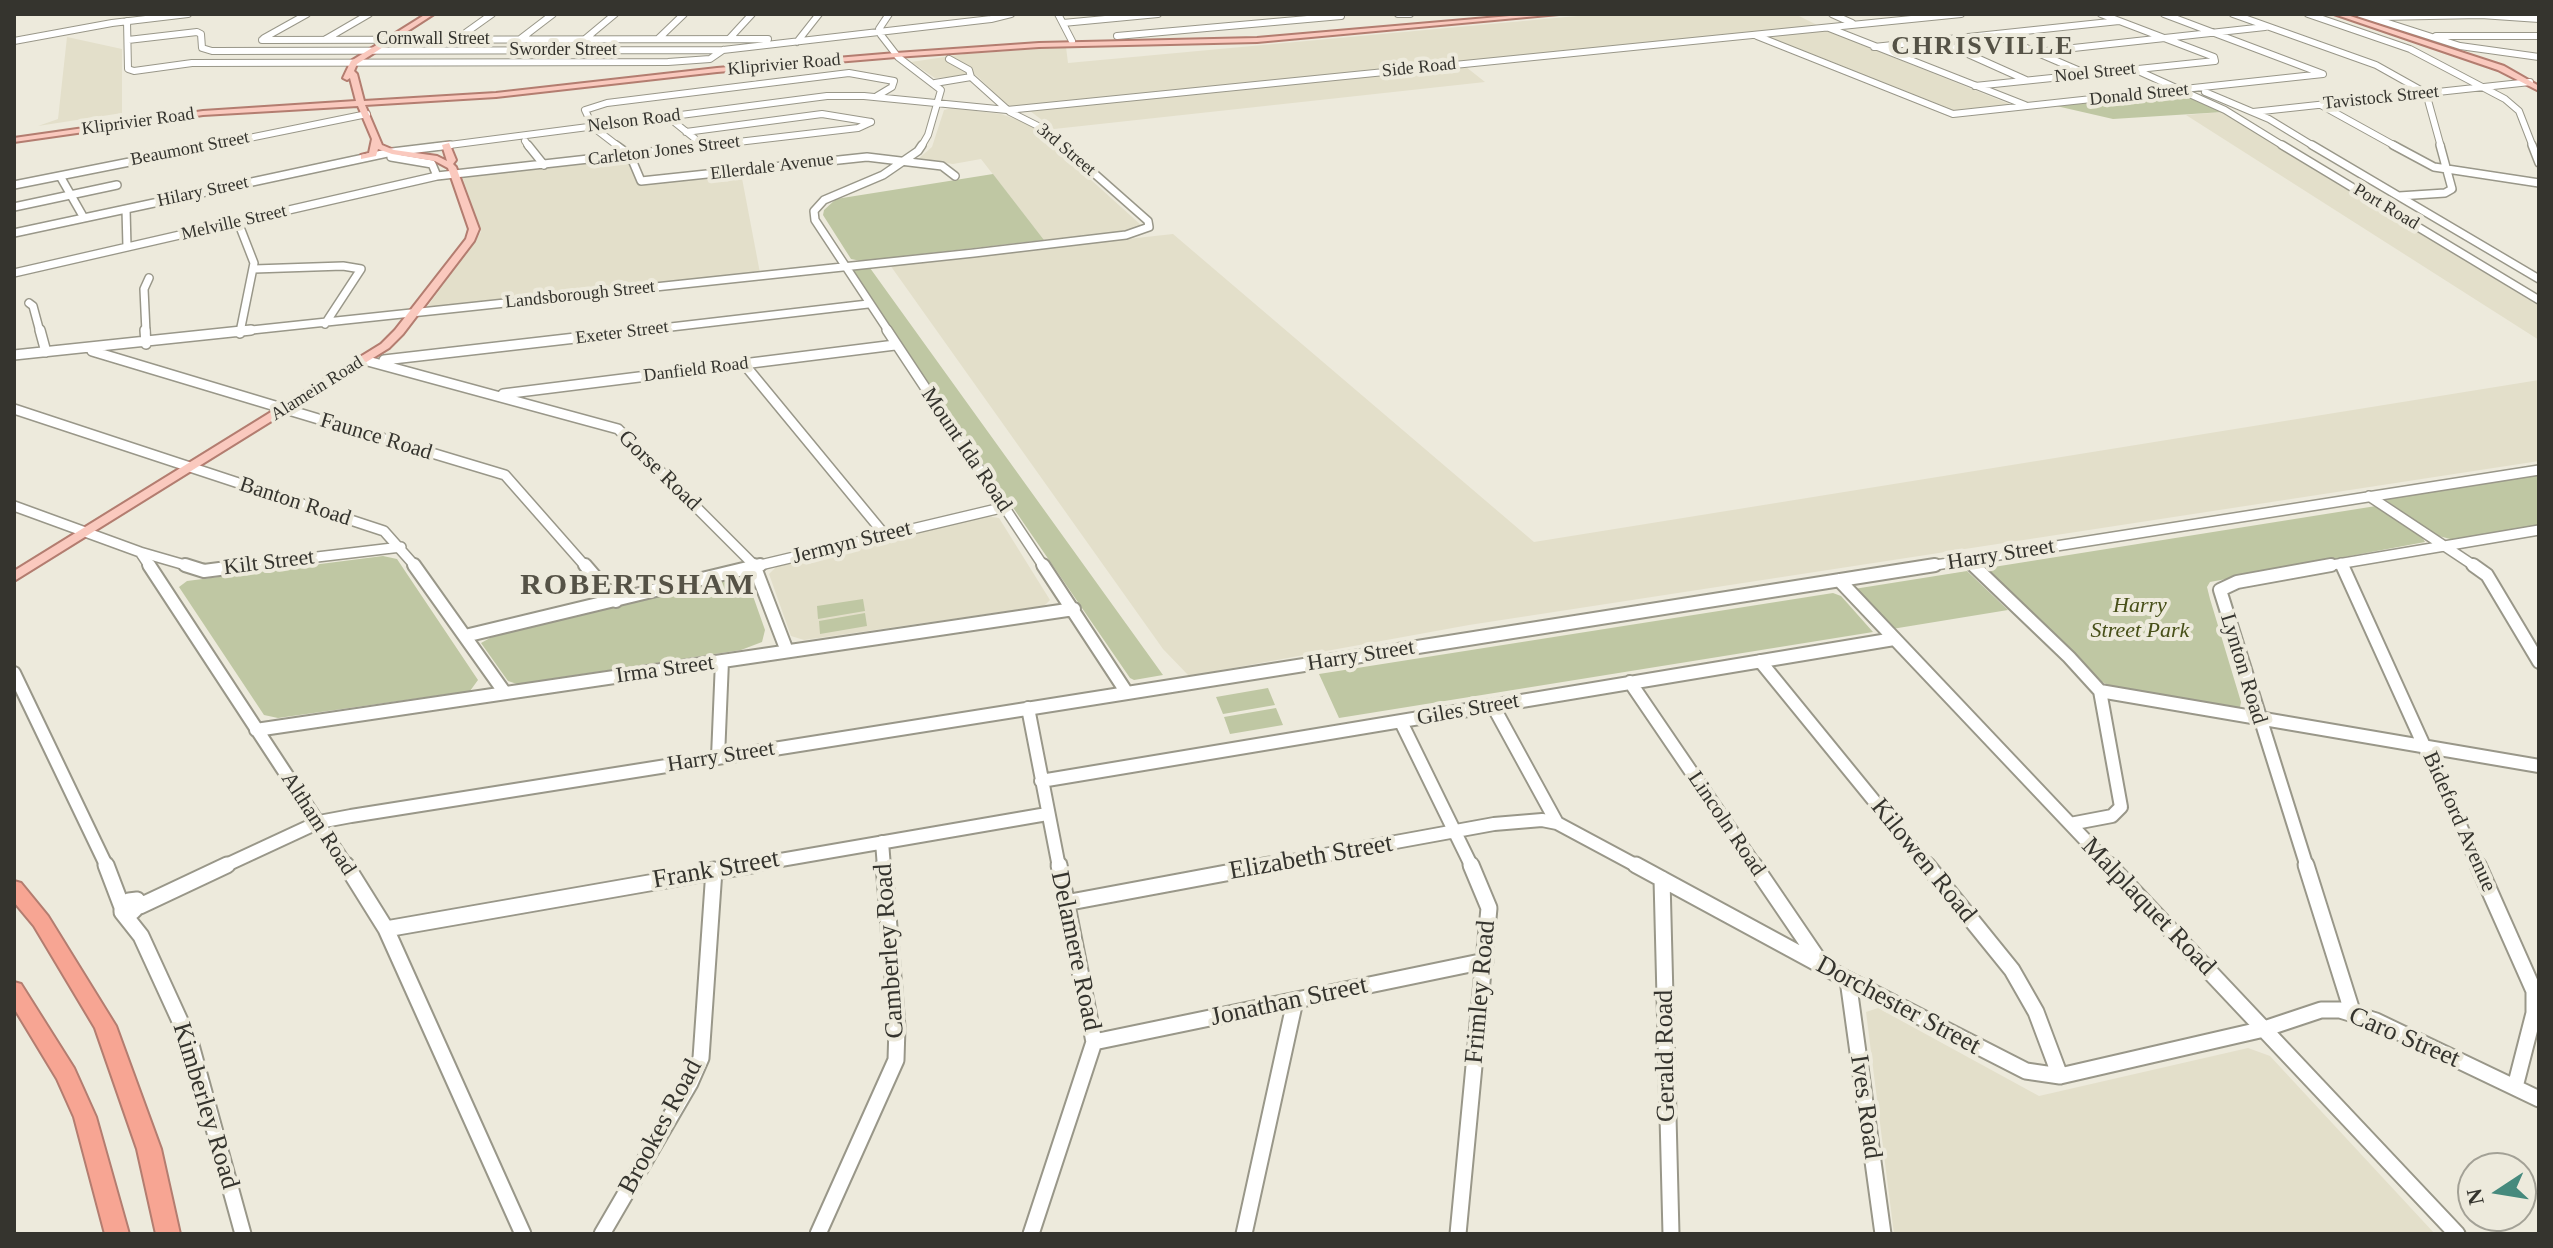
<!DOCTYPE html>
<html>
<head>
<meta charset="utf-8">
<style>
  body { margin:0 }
  #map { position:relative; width:2553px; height:1248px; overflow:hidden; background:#edeadc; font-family:Georgia,serif }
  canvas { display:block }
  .frame { position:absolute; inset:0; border:16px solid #35342e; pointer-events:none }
  .north { position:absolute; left:2457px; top:1152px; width:80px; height:80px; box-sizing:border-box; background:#edeadc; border:2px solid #a3a196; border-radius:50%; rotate:258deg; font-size:22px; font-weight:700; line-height:32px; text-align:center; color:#35342e }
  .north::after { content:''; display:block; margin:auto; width:28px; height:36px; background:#468a7d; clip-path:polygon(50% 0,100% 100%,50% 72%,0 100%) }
</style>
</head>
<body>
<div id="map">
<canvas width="2553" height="1248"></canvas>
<div class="frame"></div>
<div class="north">N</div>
</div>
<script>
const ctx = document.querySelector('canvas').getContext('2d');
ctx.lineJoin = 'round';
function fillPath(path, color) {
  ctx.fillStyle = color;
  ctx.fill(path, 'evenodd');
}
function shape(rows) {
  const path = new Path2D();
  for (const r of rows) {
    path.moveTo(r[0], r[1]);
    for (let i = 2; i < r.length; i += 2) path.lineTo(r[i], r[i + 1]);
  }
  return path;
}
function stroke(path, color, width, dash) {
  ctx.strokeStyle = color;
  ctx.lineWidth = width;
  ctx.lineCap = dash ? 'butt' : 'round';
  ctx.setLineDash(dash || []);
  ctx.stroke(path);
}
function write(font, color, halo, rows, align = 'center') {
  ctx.font = font + ' Georgia,serif';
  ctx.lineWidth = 8;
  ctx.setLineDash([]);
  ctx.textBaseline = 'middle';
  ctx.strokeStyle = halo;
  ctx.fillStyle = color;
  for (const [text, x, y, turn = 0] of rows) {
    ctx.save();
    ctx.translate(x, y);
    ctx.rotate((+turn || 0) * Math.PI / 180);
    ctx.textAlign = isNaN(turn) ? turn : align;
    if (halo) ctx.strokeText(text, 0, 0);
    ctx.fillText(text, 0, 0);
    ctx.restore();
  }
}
fillPath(shape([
  [1599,14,1795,14,1833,33,2019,108,1948,116,1755,36,1466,67,1485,82,1054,129,1030,111,1008,106,976,75,935,78,911,62,965,54,1066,47,1068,63],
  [67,37,122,49,122,113,38,126,58,119],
  [952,108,1001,114,1029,124,1141,225,1135,230,1044,240,981,159,953,164,918,159,932,147,944,110],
  [2223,112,2539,306,2539,340,2186,115],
  [631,157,637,183,741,173,760,273,425,310,481,232,462,176],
  [1173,234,1534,542,2539,380,2539,461,1469,625,1189,676,1163,649,890,265],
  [986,516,999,518,1050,600,1044,606,804,640,791,636,769,574,777,566],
  [1878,1008,2039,1096,2248,1048,2270,1056,2435,1234,1894,1234,1866,1012]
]), '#e3dfca');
fillPath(shape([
  [2179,93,2223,112,2113,119,2052,105],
  [993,174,1044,240,861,261,851,259,823,215,824,210,836,199],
  [870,268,1163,675,1134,680,1130,678,850,270],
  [2539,473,2539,525,2454,540,2435,535,2383,498],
  [2376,506,2421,535,2425,542,2210,582,2207,587,2210,599,2241,702,2240,707,2231,708,2115,688,2102,682,1981,569],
  [383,556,397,559,478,680,470,691,278,718,264,715,179,587,187,581],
  [1967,571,2008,610,1892,629,1854,589],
  [737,575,747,579,765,630,762,642,741,650,517,684,508,681,481,643,501,632],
  [1833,593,1841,596,1873,632,1339,718,1319,674],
  [863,599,865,611,818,619,817,606],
  [865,613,867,626,820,634,819,621],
  [1268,688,1275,705,1223,714,1216,697],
  [1276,708,1283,725,1230,734,1224,717]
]), '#bfc7a3');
const minorFar4 = shape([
  [889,14,879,29,881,35,898,57,941,90,928,135,921,147],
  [1058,14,1072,41],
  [1398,14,1410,14],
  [1832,14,1852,23],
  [2101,14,2214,57,2215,61],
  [2233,14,2376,65,2426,93,2441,147],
  [2308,14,2410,49,2505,99,2519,111,2533,147],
  [2360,14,2460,46,2539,57],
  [2378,17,2481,15,2539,19],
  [127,21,128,69,134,71,192,63,668,62,710,59,723,50],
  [1063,23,1158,14],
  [1829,28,2025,105],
  [1996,35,2087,74],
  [1117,36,1341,16],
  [1757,36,1953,114,2323,74,2164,14],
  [2436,36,2539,36],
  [264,38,307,14],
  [326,39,369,14],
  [457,39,492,14],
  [585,39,615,14],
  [658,39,684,14],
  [729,39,752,14],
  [128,40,197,32,201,34,202,48,212,51,723,50,991,19,1011,14],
  [262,40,768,39],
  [519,40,553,14],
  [14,41,112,23,188,14],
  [1939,41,2026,80],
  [797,42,819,14],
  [1874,47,2119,21],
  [2037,52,2265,27],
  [2134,69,2225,110,2285,147],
  [971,77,1010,112,1046,130,1065,147],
  [935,83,971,77,969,70,949,59],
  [1975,86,2215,61],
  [2205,92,2269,119,2315,147],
  [2321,105,2397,147],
  [2253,112,2530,82],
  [673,121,704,146],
  [686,132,822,114,871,122],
  [525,141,529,147],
  [205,147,367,114],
  [434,147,827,96,864,96,1007,110,1961,14],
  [619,147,593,127,585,110,607,103,849,73,894,81,892,87,877,96],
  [695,147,858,128,871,122]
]);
const minorFar3 = shape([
  [528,145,544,165],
  [616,145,630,155,641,181,867,157,942,166,955,176],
  [2282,145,2539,300],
  [2312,145,2539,279],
  [2393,145,2434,167,2539,183],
  [2532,145,2539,163],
  [391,157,432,164,437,176],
  [60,176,84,218],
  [14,185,215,145],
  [2399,196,2445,193,2452,189,2440,145],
  [14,207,117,185],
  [126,209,127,247],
  [238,222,254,263,240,332],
  [14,233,392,152,450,145],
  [254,269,343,266,361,269,325,324],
  [14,273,437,176,713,145],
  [29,303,33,306,40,332],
  [146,332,144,289,149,278],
  [233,332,974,253,1126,235,1149,227,1148,221,1062,145],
  [628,332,868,304],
  [889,332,815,220,814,211,824,200,883,175,918,151,922,145]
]);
const minorFar2 = shape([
  [40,330,46,352],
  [145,330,146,344],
  [887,330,1044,567],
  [240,333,241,330],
  [92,351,505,475,586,567],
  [14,355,251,330],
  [364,360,618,429,756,567],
  [384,360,645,330],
  [744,364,885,535],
  [503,394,895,345],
  [14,409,384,531,416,567],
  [2369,496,2476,567],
  [14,506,140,552,150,567],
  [140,552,192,567],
  [1967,560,1975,567],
  [2341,563,2343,567],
  [233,567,401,547],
  [752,567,1005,507],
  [1923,567,2539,470],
  [2320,567,2539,530]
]);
const minorFar1 = shape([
  [149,565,347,867],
  [185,565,204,571,250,565],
  [414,565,505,693],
  [585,565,616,601],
  [754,565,787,651],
  [1043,565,1127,693],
  [1973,565,2069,657,2100,691,2121,807,2112,816,2070,824],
  [2342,565,2479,867],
  [2473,565,2487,575,2539,662],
  [1839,580,2111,867],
  [465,636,760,565],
  [1760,661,1928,867],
  [14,673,107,867],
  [1630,682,1756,867],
  [2100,691,2539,766],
  [1493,706,1557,823],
  [1028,708,1059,867],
  [1401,722,1472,867],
  [256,730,1074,609],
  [718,757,722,661],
  [1041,781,1894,639],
  [882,842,884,867],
  [222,867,319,822,351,816,1935,565],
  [740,867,1047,814],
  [1259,867,1494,824,1542,820,1557,823,1639,867],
  [2307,867,2220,590,2237,582,2331,565]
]);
const minor = shape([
  [106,865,122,907],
  [346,865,386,929,523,1234],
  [1636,865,1848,980,2026,1071,2060,1076,2264,1029,2321,1010,2340,1010,2376,1021,2539,1099],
  [1754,865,1820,962],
  [1927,865,2012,970,2036,1012,2060,1076],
  [2109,865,2457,1234],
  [2306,865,2352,1011],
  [2478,865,2534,991,2534,1013,2515,1087],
  [1662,879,1671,1234],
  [137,900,140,904,132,912,122,912,122,907,129,901,137,900],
  [1065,903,1269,865],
  [140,906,227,865],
  [122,912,141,936,191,1045,243,1234],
  [386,929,752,865],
  [1848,980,1883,1234],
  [1094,1042,1485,961],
  [602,1234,690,1083,701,1058,714,870],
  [818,1234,896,1060,897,1027,884,865],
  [1031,1234,1094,1042,1059,865],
  [1244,1234,1295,1001],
  [1458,1234,1489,908,1471,865]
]);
const major = shape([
  [426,14,434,14,357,64,354,71,357,74,364,101,496,93,717,68,896,53,1039,43,1257,38,1533,14,1559,14,1257,42,1039,47,896,57,717,72,496,97,365,105,382,145,394,150,437,156,447,161,442,145,449,143,456,160,453,164,456,167,479,229,474,241,403,334,389,348,14,581,14,571,381,344,395,330,466,239,469,229,448,168,435,161,392,154,378,149,376,156,361,159,361,155,369,153,372,139,358,106,203,115,14,142,14,138,203,111,356,101,350,78,347,80,343,78,351,61,426,14],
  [2334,14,2344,14,2504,66,2539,86,2539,91,2498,70,2334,14]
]);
const highway = shape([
  [14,881,21,883,48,916,116,1026,161,1149,180,1234,156,1234,137,1149,95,1028,34,926,14,902,14,881],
  [14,982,21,984,74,1068,96,1117,129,1234,105,1234,74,1117,57,1079,14,1008,14,982]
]);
stroke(minorFar4, '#999789', 8);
stroke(minorFar3, '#999789', 10);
stroke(minorFar2, '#999789', 12);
stroke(minorFar1, '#999789', 16);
stroke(minor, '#999789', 19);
stroke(major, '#b37d70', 4);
stroke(highway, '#b37d70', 4);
stroke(minorFar4, '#fff', 6);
stroke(minorFar3, '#fff', 7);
stroke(minorFar2, '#fff', 9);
stroke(minorFar1, '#fff', 12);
stroke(minor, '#fff', 15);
fillPath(major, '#fac9be');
fillPath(highway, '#f7a593');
write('18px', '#35342e', '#edeadc', [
  ["Cornwall Street",433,39],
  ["Sworder Street",563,50],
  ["Kliprivier Road",784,65,-5],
  ["Side Road",1419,68,-6],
  ["Noel Street",2095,73,-6],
  ["Donald Street",2139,95,-6],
  ["Tavistock Street",2381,98,-6],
  ["Nelson Road",634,121,-7],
  ["Kliprivier Road",138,122,-8],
  ["Beaumont Street",190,149,-11],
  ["3rd Street",1066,150,40],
  ["Carleton Jones Street",664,151,-7],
  ["Ellerdale Avenue",772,167,-7],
  ["Hilary Street",203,192,-12],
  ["Port Road",2386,207,31],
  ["Melville Street",234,223,-13],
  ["Landsborough Street",580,295,-6],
  ["Exeter Street",622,333,-7],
  ["Danfield Road",696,370,-7],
  ["Alamein Road",317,389,-32]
]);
write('22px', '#35342e', '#edeadc', [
  ["Faunce Road",376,437,17],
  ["Mount Ida Road",966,450,56],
  ["Gorse Road",659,471,44],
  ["Banton Road",295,502,18],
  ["Jermyn Street",852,543,-14],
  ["Harry Street",2001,555,-9],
  ["Kilt Street",269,563,-7],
  ["Harry Street",1361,656,-9],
  ["Lynton Road",2243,669,73],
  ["Irma Street",665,670,-8],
  ["Giles Street",1468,710,-10],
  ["Harry Street",721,757,-9],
  ["Bideford Avenue",2459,822,66],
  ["Altham Road",318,824,57],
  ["Lincoln Road",1726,824,56]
]);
write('italic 22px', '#474f18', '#edeadc', [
  ["Harry",2140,606],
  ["Street Park",2140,631]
]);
ctx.letterSpacing = '2px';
write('bold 26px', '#555246', '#edeadc', [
  ["CHRISVILLE",1983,47]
]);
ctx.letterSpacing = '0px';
write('26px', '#35342e', '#edeadc', [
  ["Elizabeth Street",1311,858,-10],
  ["Kilowen Road",1923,861,51],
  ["Frank Street",716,870,-10],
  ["Malplaquet Road",2148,907,46],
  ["Camberley Road",890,951,-94],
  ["Delamere Road",1075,951,78],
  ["Frimley Road",1481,992,-85],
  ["Jonathan Street",1289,1002,-12],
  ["Dorchester Street",1898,1006,28],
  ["Caro Street",2404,1038,23],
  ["Gerald Road",1666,1056,-91],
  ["Kimberley Road",205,1106,73],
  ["Ives Road",1865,1107,82],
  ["Brookes Road",661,1127,-62]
]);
ctx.letterSpacing = '2px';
write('bold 30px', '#555246', '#edeadc', [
  ["ROBERTSHAM",638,586]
]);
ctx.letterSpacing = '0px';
</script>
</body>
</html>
